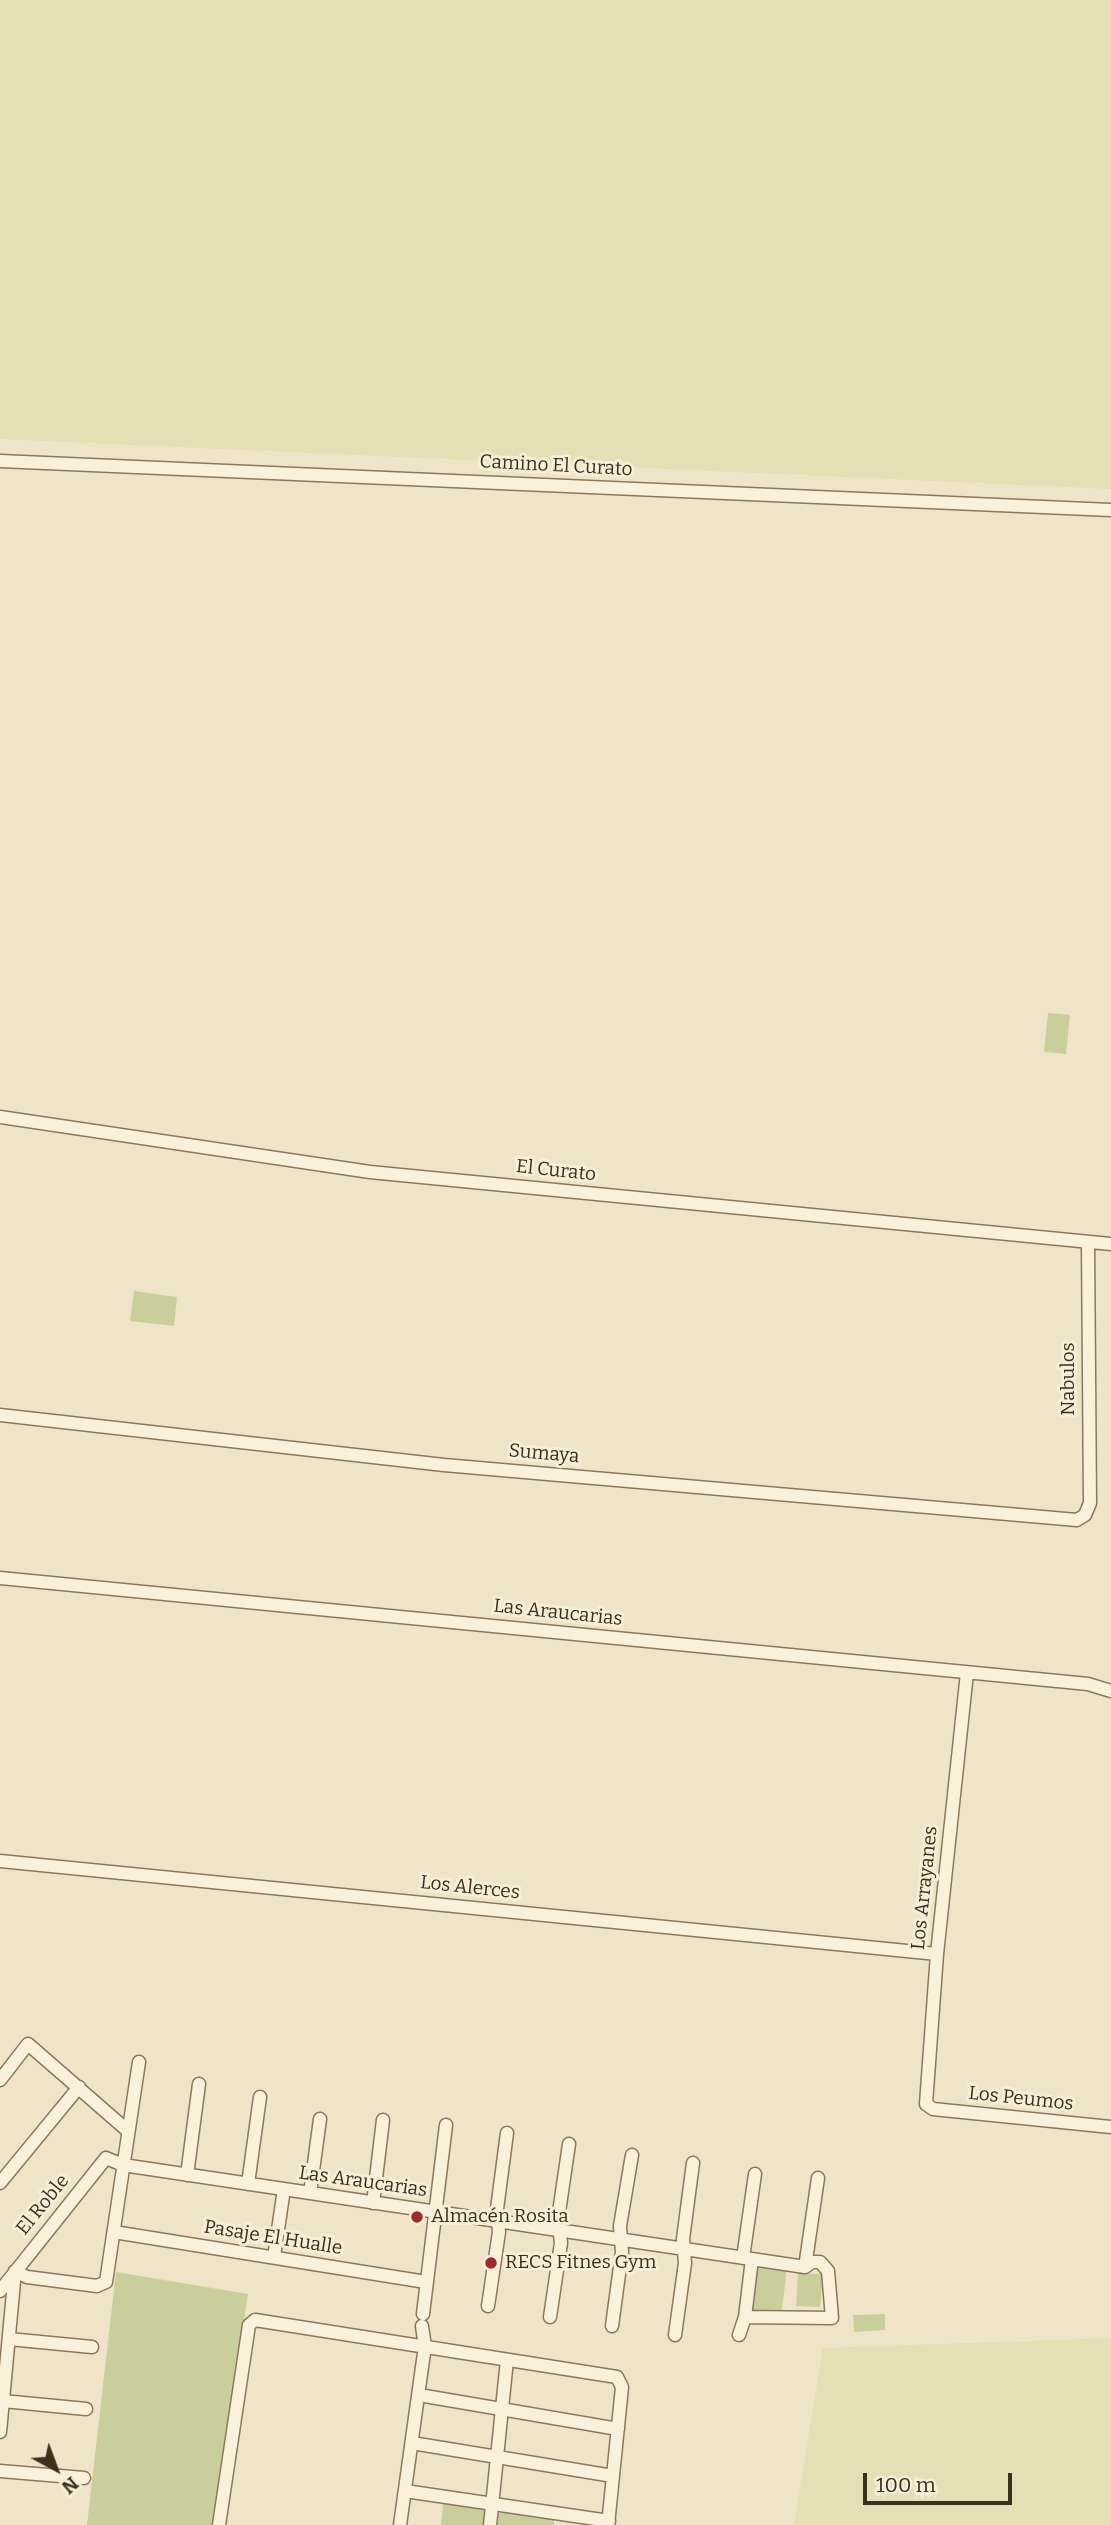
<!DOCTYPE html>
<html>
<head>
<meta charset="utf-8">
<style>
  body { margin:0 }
  #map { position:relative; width:1111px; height:2525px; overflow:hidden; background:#f0e4c8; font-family:Bitter,serif }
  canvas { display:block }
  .north { position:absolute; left:21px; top:2434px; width:70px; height:70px; -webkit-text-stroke:5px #f7eed8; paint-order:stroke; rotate:139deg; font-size:19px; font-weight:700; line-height:28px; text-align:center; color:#3d2e20 }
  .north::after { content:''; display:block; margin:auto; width:24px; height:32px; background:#3d2e20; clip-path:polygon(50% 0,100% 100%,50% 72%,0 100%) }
  .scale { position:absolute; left:863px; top:2473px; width:149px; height:32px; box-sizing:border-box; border:4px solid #3d2e20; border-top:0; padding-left:9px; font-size:21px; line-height:24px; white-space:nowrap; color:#3d2e20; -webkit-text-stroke:5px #f7eed8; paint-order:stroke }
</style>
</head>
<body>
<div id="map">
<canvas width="1111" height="2525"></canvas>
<div class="north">N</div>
<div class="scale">100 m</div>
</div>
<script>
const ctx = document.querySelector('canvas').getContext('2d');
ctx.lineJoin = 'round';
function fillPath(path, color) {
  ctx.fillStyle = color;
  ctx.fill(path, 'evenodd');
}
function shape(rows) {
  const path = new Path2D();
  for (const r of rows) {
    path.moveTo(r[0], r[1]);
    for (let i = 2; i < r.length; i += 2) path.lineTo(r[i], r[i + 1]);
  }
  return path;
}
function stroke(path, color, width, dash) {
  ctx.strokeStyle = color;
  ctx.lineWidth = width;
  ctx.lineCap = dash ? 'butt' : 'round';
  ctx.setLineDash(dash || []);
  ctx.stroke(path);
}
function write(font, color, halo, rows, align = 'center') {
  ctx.font = font + ' Bitter,serif';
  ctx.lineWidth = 6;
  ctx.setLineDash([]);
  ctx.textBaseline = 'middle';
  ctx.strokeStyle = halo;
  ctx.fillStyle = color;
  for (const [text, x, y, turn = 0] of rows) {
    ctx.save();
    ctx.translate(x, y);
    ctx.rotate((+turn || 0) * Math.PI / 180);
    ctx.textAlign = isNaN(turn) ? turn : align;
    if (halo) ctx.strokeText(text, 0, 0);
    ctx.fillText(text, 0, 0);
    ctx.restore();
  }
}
fillPath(shape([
  [0,0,1111,0,1111,489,0,439],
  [1111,2338,1111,2525,794,2525,823,2348]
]), '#e6deb5');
fillPath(shape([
  [1048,1013,1070,1015,1066,1054,1044,1052],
  [134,1291,177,1297,174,1326,130,1321],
  [756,2264,787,2268,781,2317,750,2313],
  [116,2272,248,2294,212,2525,87,2525],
  [798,2273,823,2274,820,2307,796,2306],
  [885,2314,885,2330,854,2332,853,2315],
  [443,2503,482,2509,486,2513,485,2525,441,2525],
  [503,2511,554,2520,554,2525,496,2525,496,2515]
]), '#c9cf9b');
const minor = shape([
  [0,461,1111,510],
  [0,1117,370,1172,1111,1244],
  [0,1415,444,1465,1077,1520,1085,1515,1090,1503,1088,1243],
  [0,1578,1088,1684,1111,1691],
  [967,1673,937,1954,926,2104,933,2109,1111,2127],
  [0,1861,937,1954],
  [0,2080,28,2044,128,2131],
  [187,2175,199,2084],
  [0,2183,79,2087],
  [248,2184,260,2097],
  [310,2193,320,2119],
  [373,2203,383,2120],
  [114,2232,426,2282],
  [274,2257,284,2189],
  [743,2258,755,2174],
  [805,2267,818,2178],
  [0,2291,106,2158,123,2165,805,2267],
  [488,2306,499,2232,497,2209,507,2133],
  [423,2314,446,2125],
  [550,2317,561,2243,558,2219,569,2144],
  [745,2317,832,2318,828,2271,820,2262,812,2262,805,2267],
  [612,2326,622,2252,620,2226,632,2155],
  [675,2335,685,2263,683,2239,693,2163],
  [739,2335,745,2317,752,2259],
  [9,2339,92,2347],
  [419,2395,618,2429],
  [3,2401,86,2409],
  [0,2432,15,2271,27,2277,97,2286,106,2282,139,2062],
  [412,2443,613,2476],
  [0,2471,84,2478],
  [405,2491,609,2521],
  [219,2525,249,2325,255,2320,617,2377,622,2387,608,2525],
  [400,2525,423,2360,425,2347,422,2326],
  [490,2525,507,2360]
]);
stroke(minor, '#8d765c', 15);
stroke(minor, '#faf1dc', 12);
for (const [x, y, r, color] of [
  [417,2217,7,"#9e2a2b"],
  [491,2263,7,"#9e2a2b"]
]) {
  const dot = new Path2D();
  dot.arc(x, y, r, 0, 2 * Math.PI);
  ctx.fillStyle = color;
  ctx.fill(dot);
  stroke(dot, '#f7eed8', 2.5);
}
write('19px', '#3d2e20', '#f7eed8', [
  ["Camino El Curato",556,466,3],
  ["El Curato",556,1171,6],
  ["Nabulos",1069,1379,-90],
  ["Sumaya",544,1454,5],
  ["Las Araucarias",558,1613,6],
  ["Los Alerces",470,1888,6],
  ["Los Arrayanes",925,1888,-84],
  ["Los Peumos",1021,2099,6],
  ["Las Araucarias",363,2182,8],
  ["El Roble",43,2205,-51],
  ["Pasaje El Hualle",273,2238,9]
]);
write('19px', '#3d2e20', '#f7eed8', [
  ["Almacén Rosita",431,2217],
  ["RECS Fitnes Gym",505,2263]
], 'left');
</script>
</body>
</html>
